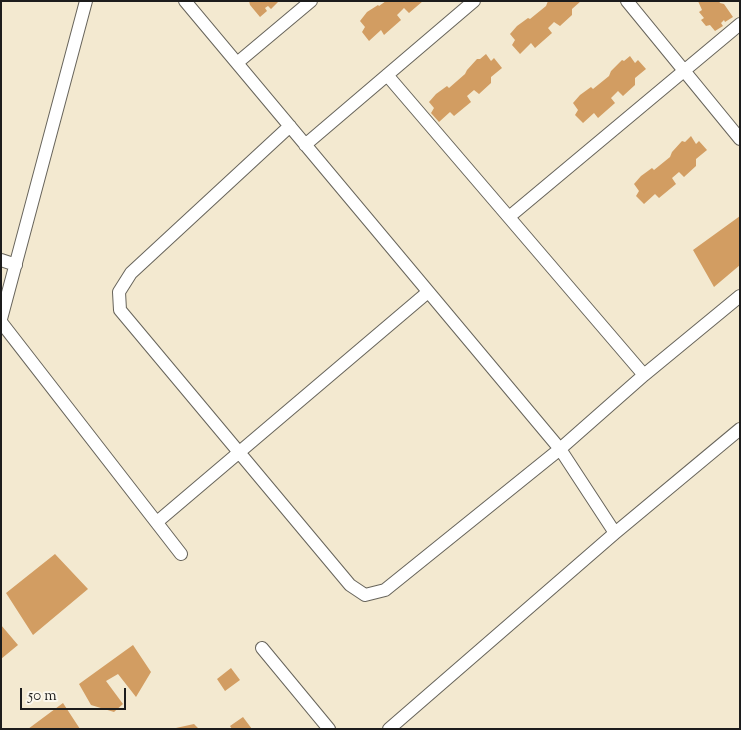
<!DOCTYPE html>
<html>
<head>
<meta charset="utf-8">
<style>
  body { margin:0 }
  #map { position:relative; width:741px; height:730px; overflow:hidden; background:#f3e9d0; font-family:"Sorts Mill Goudy",serif }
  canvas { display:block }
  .frame { position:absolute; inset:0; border:2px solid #1c1c1c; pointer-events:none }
  .scale { position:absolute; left:20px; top:688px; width:106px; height:22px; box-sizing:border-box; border:2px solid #1c1c1c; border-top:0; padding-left:6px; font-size:15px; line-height:18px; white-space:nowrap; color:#1c1c1c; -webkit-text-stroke:4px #fbf7ec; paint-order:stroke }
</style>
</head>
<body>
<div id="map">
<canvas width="741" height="730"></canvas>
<div class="frame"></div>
<div class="scale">50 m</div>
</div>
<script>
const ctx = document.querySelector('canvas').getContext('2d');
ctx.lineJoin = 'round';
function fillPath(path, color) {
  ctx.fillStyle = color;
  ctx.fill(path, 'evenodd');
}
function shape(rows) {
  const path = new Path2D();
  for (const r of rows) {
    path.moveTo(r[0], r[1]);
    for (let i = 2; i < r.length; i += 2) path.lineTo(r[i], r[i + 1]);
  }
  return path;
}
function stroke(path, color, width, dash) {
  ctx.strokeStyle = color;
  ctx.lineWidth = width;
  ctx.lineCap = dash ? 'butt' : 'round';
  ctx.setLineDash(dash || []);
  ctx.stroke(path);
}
fillPath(shape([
  [249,1,277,1,278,2,271,9,268,6,265,8,267,11,260,17,250,5],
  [386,1,423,1,409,13,404,8,397,15,401,20,384,35,381,30,369,41,362,32,365,27,360,21,367,12,378,5,379,6],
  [548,1,581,1,572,9,572,15,560,26,554,22,548,28,552,33,535,48,531,43,520,54,512,45,515,40,510,34,517,26,528,18,530,19,546,6],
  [698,1,719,1,720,3,724,4,733,17,725,22,724,20,721,23,723,26,715,31,710,25,706,26,701,20,704,18,699,12,702,10],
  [486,54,491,61,494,58,502,68,491,77,491,83,479,94,474,90,467,96,471,102,454,116,450,112,439,122,431,113,434,108,429,102,436,94,447,86,449,88,465,74,467,70,477,59,480,59],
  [630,56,635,63,638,60,646,69,635,78,635,85,623,96,618,91,611,98,615,103,598,118,594,113,583,123,575,115,578,110,573,103,580,95,591,87,593,89,609,76,611,71,622,60,624,61],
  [691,136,696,144,699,141,707,150,696,159,696,166,684,177,679,172,672,178,676,184,659,198,655,194,644,204,636,196,639,191,634,184,641,176,652,168,654,170,670,157,672,152,682,141,685,142],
  [740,216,740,265,714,287,693,250],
  [55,554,88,589,33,635,6,593],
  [1,625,18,645,1,659],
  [133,645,151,672,136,697,118,674,106,681,123,704,114,712,91,705,79,684],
  [231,668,240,680,225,691,217,679],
  [63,703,80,729,28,729],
  [243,717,252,729,232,729,230,726],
  [194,724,199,729,176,729,176,728]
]), '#d29d62');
const street = shape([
  [185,1,560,449,615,533],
  [627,1,740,139],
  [237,63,311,1],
  [387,75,644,375],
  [290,126,131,273,119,292,120,310,350,585,365,595,385,590,560,449,644,375,740,296],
  [305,145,474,1],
  [509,217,740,24],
  [1,260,16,265],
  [1,319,86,1],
  [1,322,181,554],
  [157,522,428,292],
  [262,648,329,729],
  [389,729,615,533,740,429]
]);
stroke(street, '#67645b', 14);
stroke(street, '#fff', 12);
</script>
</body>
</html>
